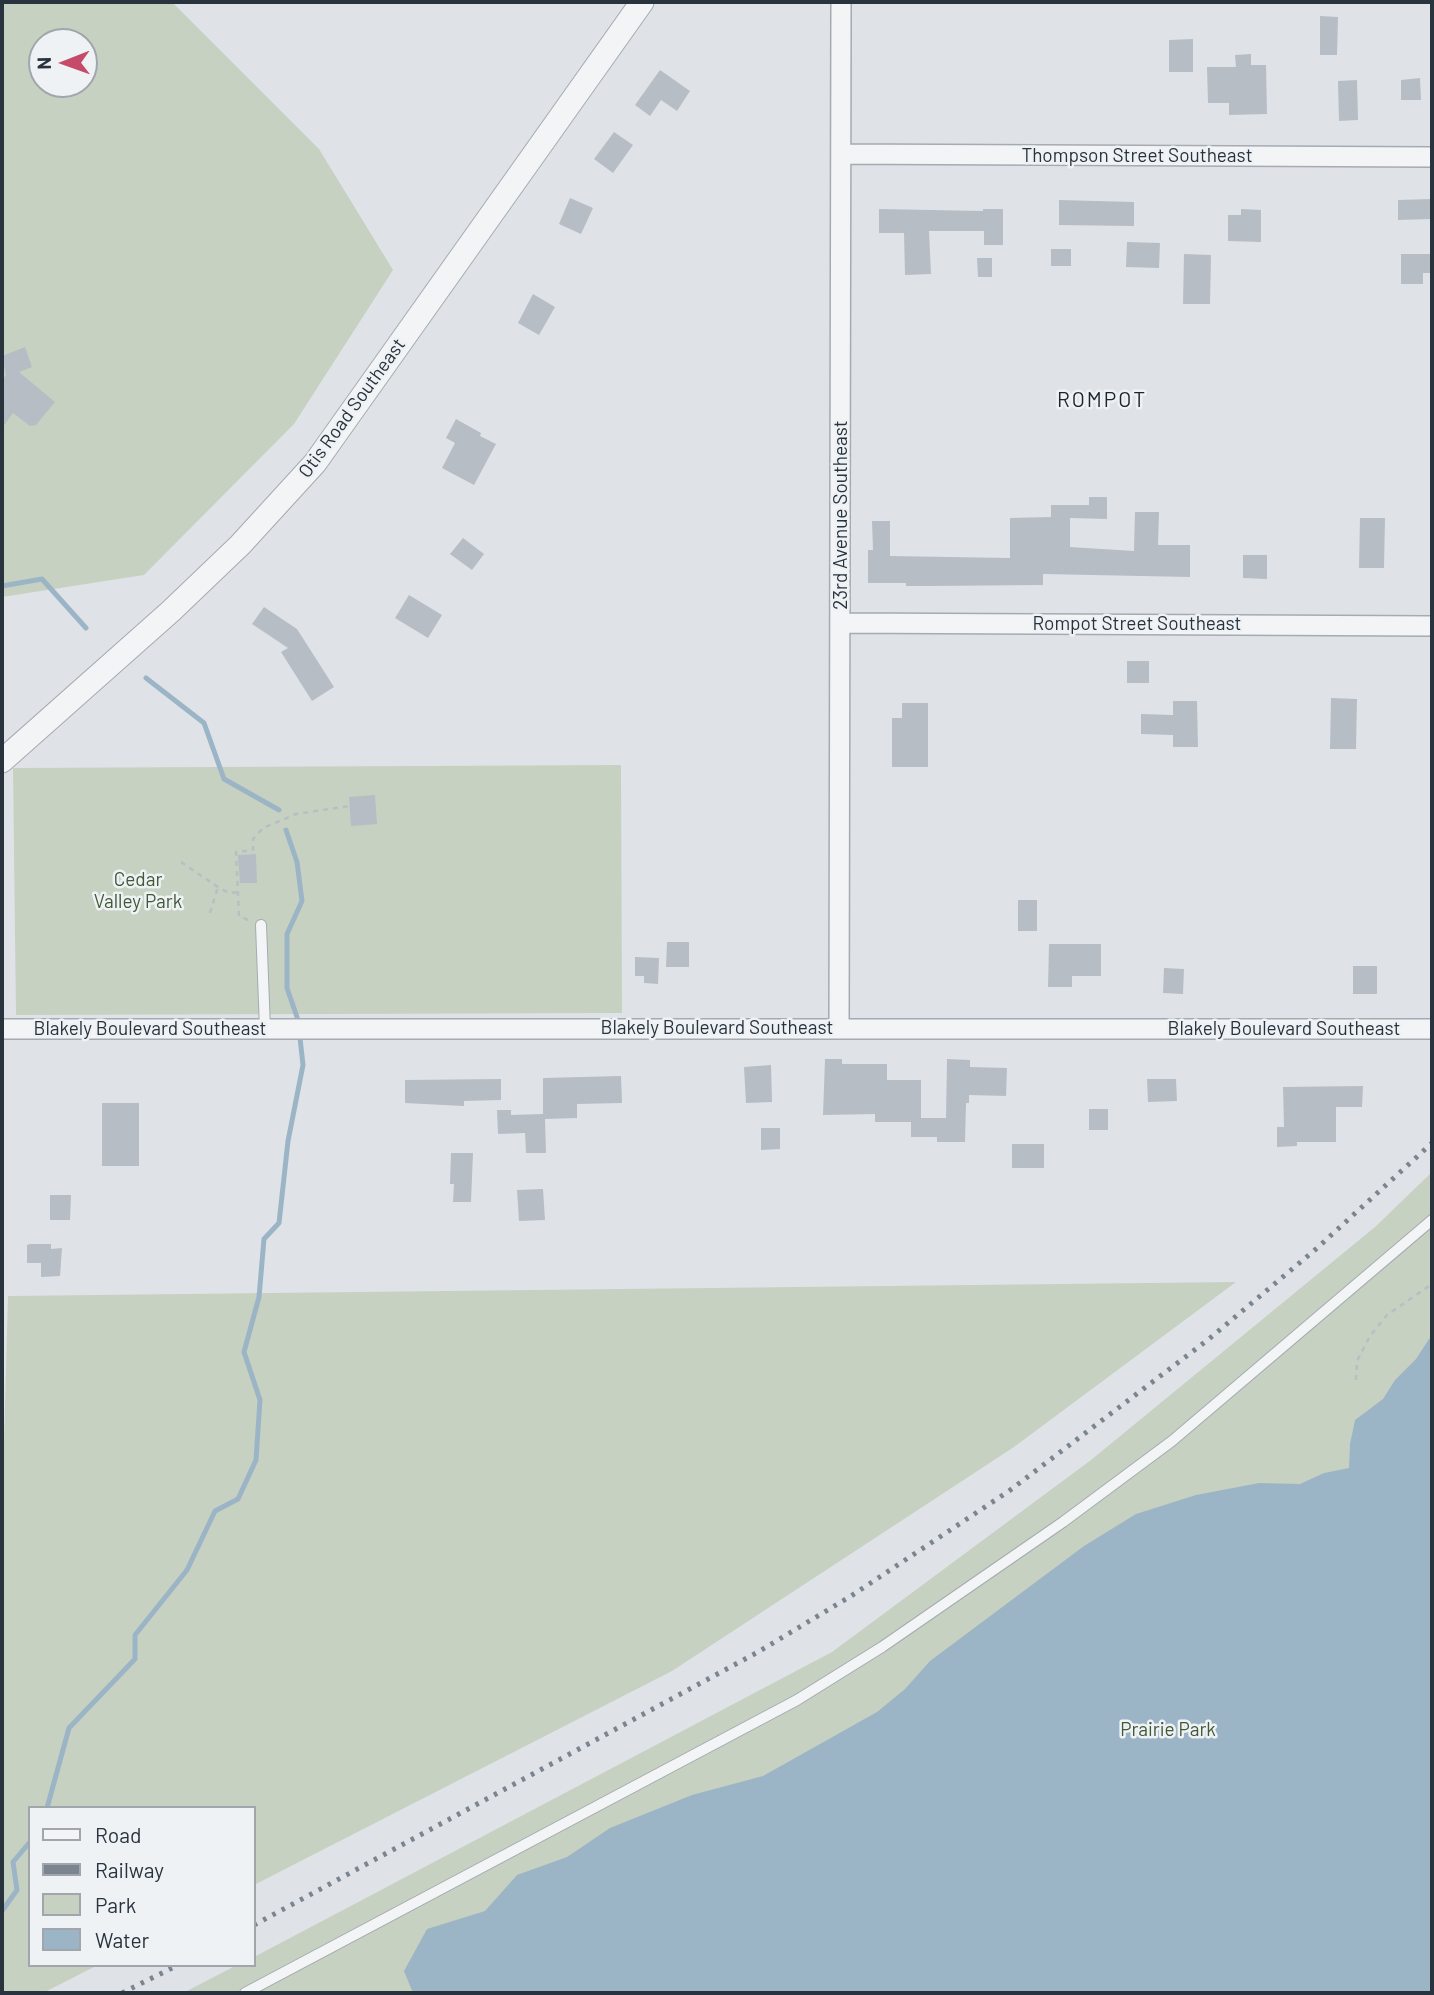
<!DOCTYPE html>
<html>
<head>
<meta charset="utf-8">
<style>
  body { margin:0 }
  #map { position:relative; width:1434px; height:1995px; overflow:hidden; background:#dfe3e8; font-family:Barlow,sans-serif }
  canvas { display:block }
  .frame { position:absolute; inset:0; border:4px solid #29333e; pointer-events:none }
  .legend { position:absolute; left:28px; top:1806px; width:228px; height:161px; box-sizing:border-box; background:#eff2f5; border:2px solid #a0a6ac; margin:0; padding:9px 12px; list-style:none; font-size:21px; color:#29333e }
  .legend li { display:flex; align-items:center; gap:14px; height:35px }
  .legend b { width:35px; border:2px solid #a0a6ac }
  .north { position:absolute; left:28px; top:28px; width:70px; height:70px; box-sizing:border-box; background:#eff2f5; border:2px solid #a0a6ac; border-radius:50%; rotate:269deg; font-size:19px; font-weight:700; line-height:28px; text-align:center; color:#29333e }
  .north::after { content:''; display:block; margin:auto; width:24px; height:32px; background:#c64b6b; clip-path:polygon(50% 0,100% 100%,50% 72%,0 100%) }
</style>
</head>
<body>
<div id="map">
<canvas width="1434" height="1995"></canvas>
<div class="frame"></div>
<ul class="legend">
<li><b style="height:9px;background:#f2f4f6"></b>Road</li>
<li><b style="height:9px;background:#7a8590"></b>Railway</li>
<li><b style="height:19px;background:#c7d1c1"></b>Park</li>
<li><b style="height:19px;background:#9cb5c6"></b>Water</li>
</ul>
<div class="north">N</div>
</div>
<script>
const ctx = document.querySelector('canvas').getContext('2d');
ctx.lineJoin = 'round';
function fillPath(path, color) {
  ctx.fillStyle = color;
  ctx.fill(path, 'evenodd');
}
function shape(rows) {
  const path = new Path2D();
  for (const r of rows) {
    path.moveTo(r[0], r[1]);
    for (let i = 2; i < r.length; i += 2) path.lineTo(r[i], r[i + 1]);
  }
  return path;
}
function stroke(path, color, width, dash) {
  ctx.strokeStyle = color;
  ctx.lineWidth = width;
  ctx.lineCap = dash ? 'butt' : 'round';
  ctx.setLineDash(dash || []);
  ctx.stroke(path);
}
function write(font, color, halo, rows, align = 'center') {
  ctx.font = font + ' Barlow,sans-serif';
  ctx.lineWidth = 5;
  ctx.setLineDash([]);
  ctx.textBaseline = 'middle';
  ctx.strokeStyle = halo;
  ctx.fillStyle = color;
  for (const [text, x, y, turn = 0] of rows) {
    ctx.save();
    ctx.translate(x, y);
    ctx.rotate((+turn || 0) * Math.PI / 180);
    ctx.textAlign = isNaN(turn) ? turn : align;
    if (halo) ctx.strokeText(text, 0, 0);
    ctx.fillText(text, 0, 0);
    ctx.restore();
  }
}
fillPath(shape([
  [2,2,172,2,319,149,393,270,294,424,144,575,2,597],
  [42,42,84,42,84,84,42,84],
  [621,765,622,1013,16,1015,13,768],
  [1432,1172,1432,1993,183,1993,237,1965,254,1965,254,1957,832,1652,1091,1460,1375,1227],
  [1236,1282,1014,1447,672,1671,254,1885,254,1808,30,1808,30,1965,98,1965,43,1993,2,1993,2,1447,4,1441,8,1296]
]), '#c7d1c1');
fillPath(shape([
  [1432,1338,1432,1993,413,1993,404,1971,427,1929,485,1911,517,1875,567,1857,610,1828,692,1795,763,1776,877,1712,905,1689,930,1661,1084,1546,1136,1514,1196,1495,1259,1483,1300,1484,1324,1473,1349,1468,1350,1444,1355,1420,1383,1399,1395,1380,1416,1359,1429,1339]
]), '#9cb5c6');
stroke(shape([
  [2,586,42,579,86,628],
  [146,678,204,723,224,779,279,810],
  [47,1808,69,1728,135,1659,135,1635,187,1570,215,1511,238,1499,256,1460,260,1400,244,1352,259,1297,264,1239,279,1223,288,1141,303,1065,298,1020,287,988,287,934,302,901,297,862,286,830],
  [2,1911,17,1890,13,1862,30,1842]
]), '#9cb5c6', 5);
fillPath(shape([
  [1320,16,1338,17,1337,55,1320,55],
  [1193,39,1193,72,1169,72,1169,40],
  [1251,54,1251,65,1266,65,1267,114,1229,115,1229,103,1208,103,1207,67,1236,67,1235,55],
  [660,70,690,91,677,111,661,100,650,116,635,105],
  [1420,78,1421,100,1401,100,1401,80],
  [1357,80,1358,120,1339,121,1338,81],
  [614,132,633,145,613,173,594,159],
  [570,198,593,208,581,234,559,224],
  [1432,199,1432,219,1398,220,1398,200],
  [1059,200,1134,202,1134,226,1059,225],
  [879,209,983,211,983,209,1003,209,1003,245,984,245,984,231,929,231,931,274,905,275,904,233,879,233],
  [1241,209,1261,210,1261,242,1228,241,1228,215,1241,215],
  [1127,242,1160,243,1159,268,1126,267],
  [1051,249,1071,249,1071,266,1051,266],
  [1184,254,1211,255,1210,304,1183,304],
  [1401,254,1432,254,1432,273,1423,273,1423,284,1401,284],
  [977,258,992,258,992,277,978,277],
  [533,294,555,307,539,335,518,323],
  [25,347,32,367,19,372,55,402,36,425,30,426,13,413,2,428,2,381,6,375,2,356],
  [456,419,481,433,480,436,496,444,474,485,442,468,455,443,446,438],
  [1089,497,1107,497,1107,519,1070,518,1070,547,1134,551,1135,512,1159,512,1158,545,1190,545,1190,577,1043,574,1043,585,927,586,906,586,906,583,868,583,868,550,873,550,872,521,890,521,890,556,1010,558,1010,518,1051,517,1051,505,1089,505],
  [1360,518,1385,518,1384,568,1359,568],
  [463,538,484,554,472,570,450,554],
  [1243,555,1267,555,1267,579,1243,578],
  [409,595,442,615,428,638,395,618],
  [264,607,297,629,334,687,312,701,281,652,288,648,252,624],
  [1127,661,1149,661,1149,683,1127,683],
  [1331,698,1357,699,1356,749,1330,749],
  [1173,701,1197,701,1198,747,1173,747,1173,735,1141,734,1141,714,1173,715],
  [902,703,928,703,928,767,892,767,892,718,902,718],
  [375,795,377,824,351,826,349,797],
  [256,854,257,883,240,883,238,855],
  [1018,900,1037,900,1037,931,1018,931],
  [667,942,689,942,689,967,666,967],
  [1049,944,1101,944,1101,976,1072,976,1072,987,1048,987],
  [635,957,659,958,658,984,644,983,644,976,635,976],
  [1353,966,1377,966,1377,994,1353,994],
  [1164,968,1184,969,1183,994,1163,993],
  [825,1059,842,1059,842,1064,887,1064,887,1080,921,1080,921,1118,946,1118,947,1059,970,1060,970,1067,1007,1068,1006,1096,969,1095,969,1103,966,1103,965,1142,937,1142,937,1137,911,1137,911,1122,875,1122,875,1114,823,1115],
  [771,1065,772,1102,746,1103,744,1067],
  [621,1076,622,1103,577,1104,577,1118,545,1119,546,1153,526,1153,525,1133,498,1134,497,1110,511,1110,511,1115,543,1114,543,1078],
  [501,1079,501,1100,464,1101,464,1106,405,1103,405,1080],
  [1147,1079,1176,1079,1177,1101,1148,1102],
  [1363,1086,1362,1107,1336,1107,1336,1142,1297,1142,1297,1146,1277,1147,1277,1127,1284,1127,1283,1087],
  [102,1103,139,1103,139,1166,102,1166],
  [1089,1109,1108,1109,1108,1130,1089,1130],
  [761,1128,780,1128,780,1149,761,1150],
  [1012,1144,1044,1144,1044,1168,1012,1168],
  [451,1153,473,1153,471,1202,453,1202,454,1184,450,1184],
  [543,1189,545,1220,519,1221,517,1190],
  [50,1195,71,1195,70,1220,50,1220],
  [30,1244,51,1244,51,1249,62,1248,60,1276,41,1277,41,1263,27,1263,27,1245]
]), '#b7bdc4');
const service = shape([
  [261,925,265,1029],
  [245,1993,797,1700,882,1647,1063,1522,1172,1441,1432,1220]
]);
const minor = shape([
  [841,154,1432,157],
  [841,623,1432,626],
  [839,1027,841,2],
  [2,1029,1432,1029]
]);
const tertiary = shape([
  [2,761,171,611,240,545,315,463,642,2]
]);
stroke(service, '#a5abb2', 12);
stroke(minor, '#a5abb2', 22);
stroke(tertiary, '#a5abb2', 25);
stroke(shape([
  [181,862,218,887,229,893,238,892],
  [210,913,218,887],
  [248,920,239,916,236,852,253,850,253,839,263,828,296,814,349,806],
  [1356,1380,1357,1361,1370,1336,1387,1315,1432,1284]
]), '#babec2', 2.5, [5, 5]);
stroke(service, '#f2f4f6', 10);
stroke(minor, '#f2f4f6', 19);
stroke(tertiary, '#f2f4f6', 23);
stroke(shape([
  [254,1925,758,1652,851,1596,1009,1491,1209,1339,1316,1249,1432,1143],
  [122,1993,178,1965]
]), '#7a8590', 5, [3.5, 7]);
write('19px', '#29333e', '#eff2f5', [
  ["Thompson Street Southeast",1137,156],
  ["Otis Road Southeast",352,408,-54],
  ["23rd Avenue Southeast",841,515,-90],
  ["Rompot Street Southeast",1137,624],
  ["Blakely Boulevard Southeast",717,1028],
  ["Blakely Boulevard Southeast",150,1029],
  ["Blakely Boulevard Southeast",1284,1029]
]);
write('19px', '#415937', '#eff2f5', [
  ["Cedar",138,880],
  ["Valley Park",138,902],
  ["Prairie Park",1168,1730]
]);
ctx.letterSpacing = '2px';
write('21px', '#1b242f', '#eff2f5', [
  ["ROMPOT",1102,400]
]);
ctx.letterSpacing = '0px';
</script>
</body>
</html>
